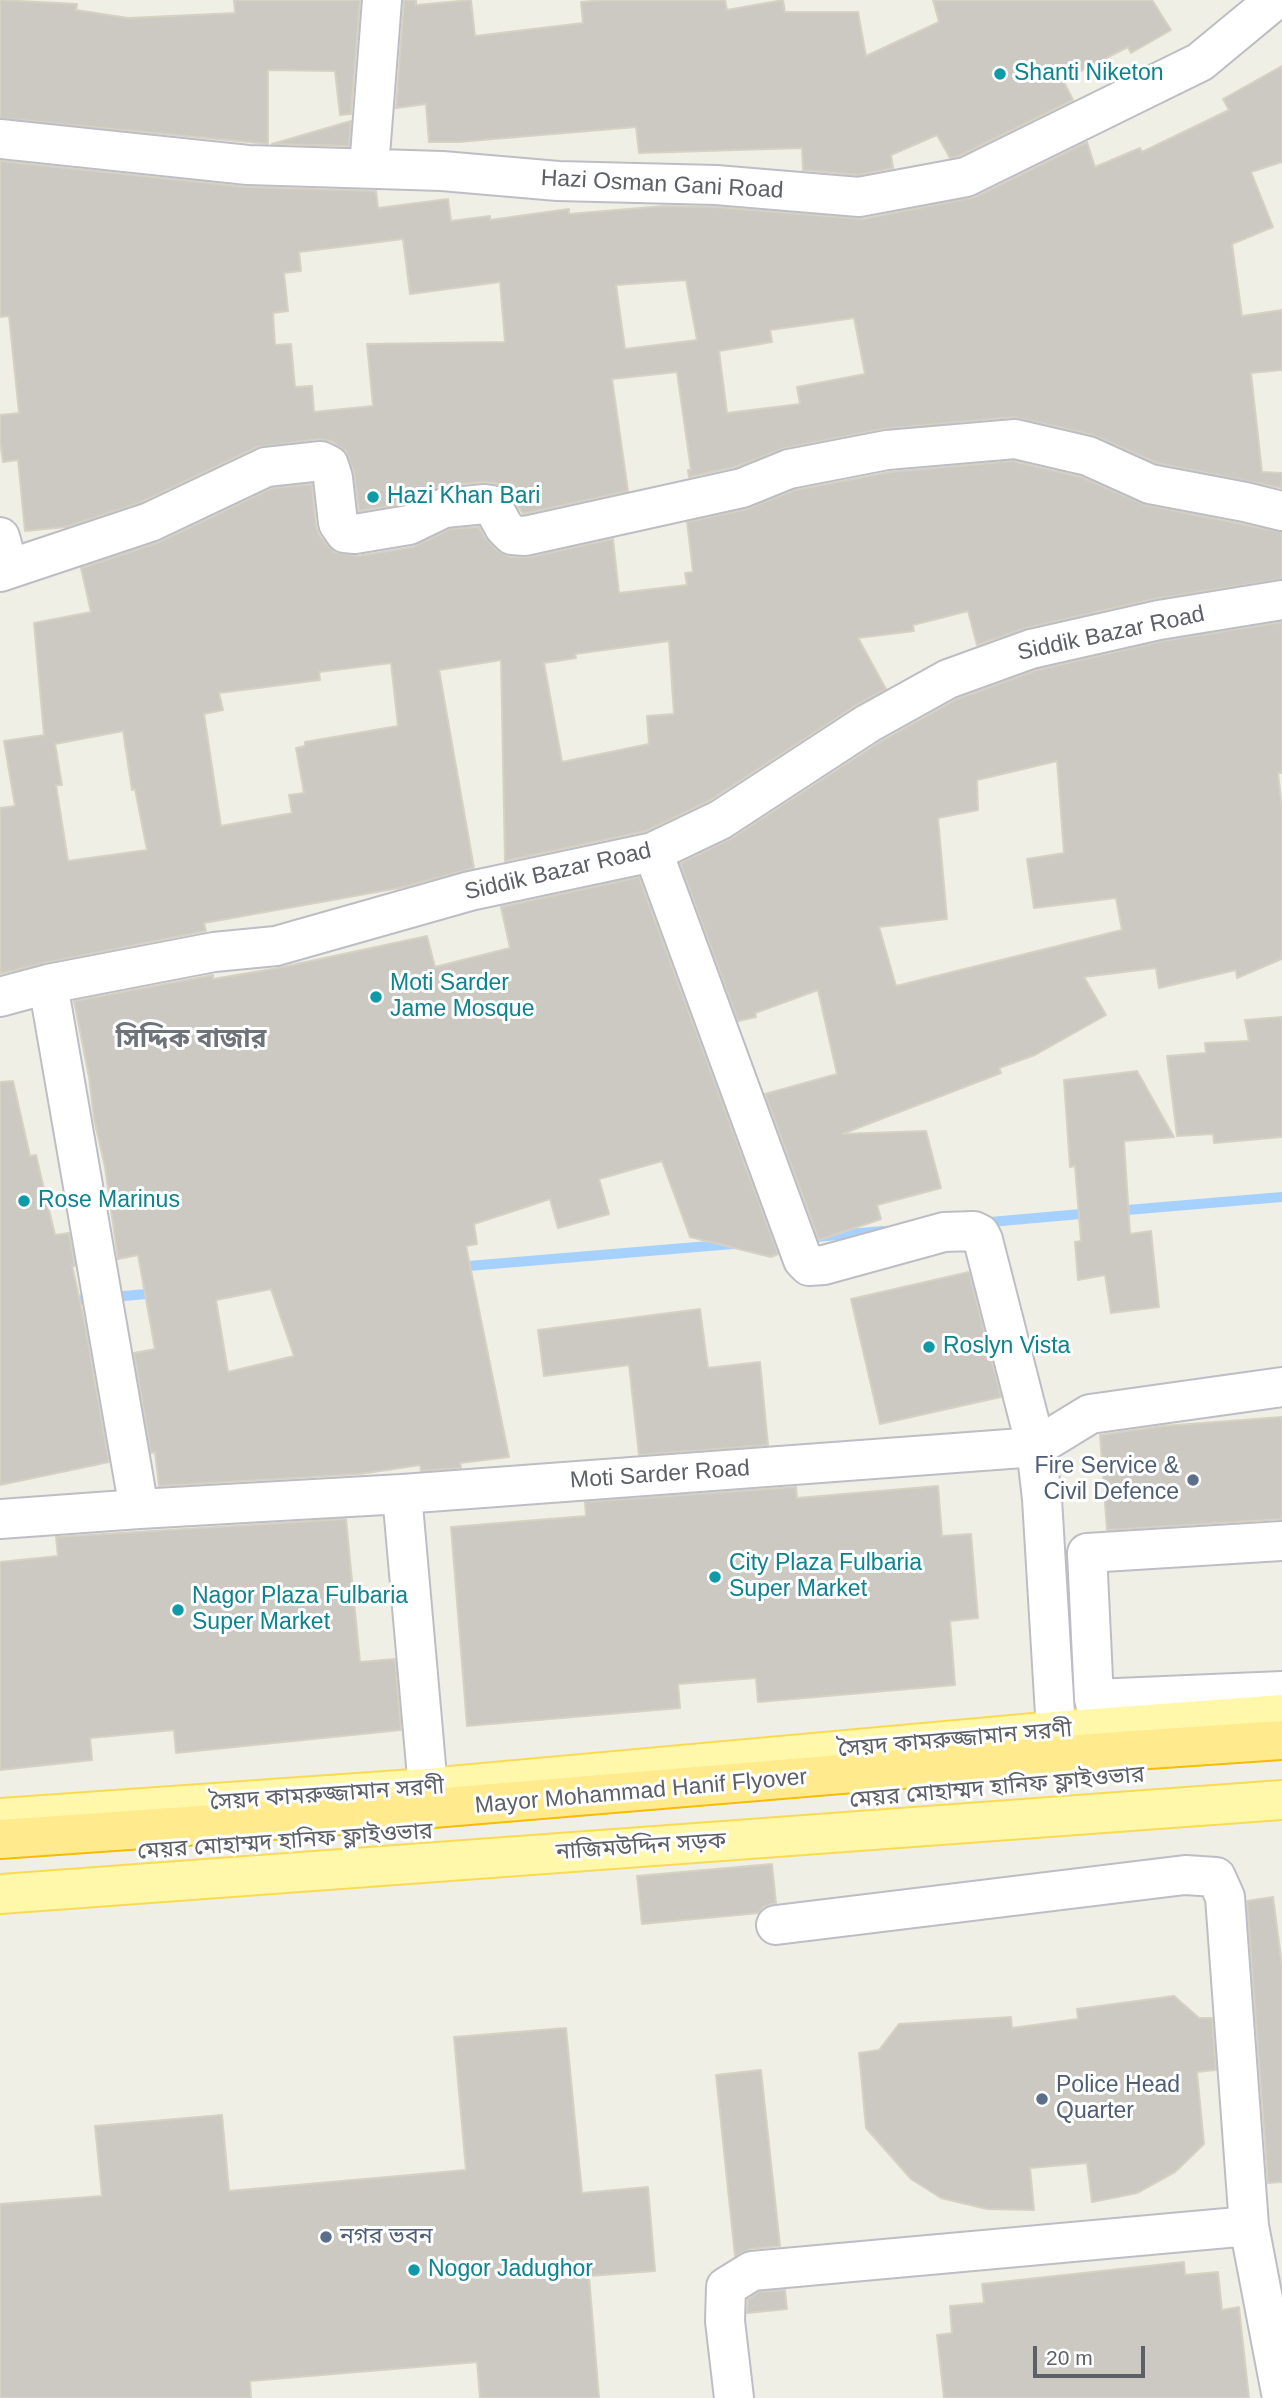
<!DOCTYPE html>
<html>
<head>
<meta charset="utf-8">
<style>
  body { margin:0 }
  #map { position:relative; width:1282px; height:2398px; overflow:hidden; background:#f0efe5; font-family:Helvetica,sans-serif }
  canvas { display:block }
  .scale { position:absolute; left:1033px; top:2346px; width:112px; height:32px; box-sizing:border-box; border:4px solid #5d6067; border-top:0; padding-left:9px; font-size:21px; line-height:24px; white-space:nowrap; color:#5d6067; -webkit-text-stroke:5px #fff; paint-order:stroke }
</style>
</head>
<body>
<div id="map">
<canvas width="1282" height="2398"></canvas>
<div class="scale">20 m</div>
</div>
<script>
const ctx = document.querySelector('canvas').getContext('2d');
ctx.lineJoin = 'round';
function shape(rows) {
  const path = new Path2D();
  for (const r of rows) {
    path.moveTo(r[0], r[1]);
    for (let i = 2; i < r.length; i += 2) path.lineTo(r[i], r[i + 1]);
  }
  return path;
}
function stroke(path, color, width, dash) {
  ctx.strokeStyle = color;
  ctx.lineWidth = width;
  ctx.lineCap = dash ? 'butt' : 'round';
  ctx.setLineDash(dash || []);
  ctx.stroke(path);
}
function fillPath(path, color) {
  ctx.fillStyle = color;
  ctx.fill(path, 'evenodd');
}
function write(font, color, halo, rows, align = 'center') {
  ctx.font = font + ' Helvetica,"Noto Sans Bengali",sans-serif';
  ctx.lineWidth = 6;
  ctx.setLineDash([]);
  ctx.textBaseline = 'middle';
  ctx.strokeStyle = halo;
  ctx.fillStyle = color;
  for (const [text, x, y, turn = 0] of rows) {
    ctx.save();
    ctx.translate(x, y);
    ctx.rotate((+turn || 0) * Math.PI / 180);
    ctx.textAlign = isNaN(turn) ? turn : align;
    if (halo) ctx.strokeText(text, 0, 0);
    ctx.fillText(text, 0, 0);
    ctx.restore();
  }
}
stroke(shape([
  [1115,1211,1282,1197],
  [979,1223,1092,1213],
  [760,1242,883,1231],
  [456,1267,733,1244],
  [66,1301,158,1293]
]), '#a6d1ff', 10);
const building = shape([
  [0,0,77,4,76,10,128,18,235,13,234,0,360,0,351,114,340,115,335,71,268,70,268,144,0,118,0,0],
  [404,0,416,0,416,5,471,0,475,36,583,23,581,2,604,0,725,0,727,10,783,0,785,12,858,12,866,56,939,22,933,0,1152,0,1171,30,1131,53,1128,47,1063,80,1073,100,959,156,950,158,937,135,891,155,893,168,858,175,803,170,802,148,639,153,636,127,458,142,429,142,426,104,396,108,404,0],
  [1282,66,1282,162,1251,172,1273,227,1232,244,1242,316,1282,310,1282,370,1251,373,1262,472,1282,473,1282,488,1157,463,1093,435,1014,417,883,429,785,448,735,467,689,477,688,470,691,470,677,372,612,379,628,491,523,514,505,487,495,483,483,482,441,486,402,504,359,511,354,472,346,451,331,441,319,439,257,447,142,502,66,527,25,531,18,460,3,462,0,441,0,415,19,413,9,316,0,317,0,161,246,187,376,191,378,208,448,199,451,221,490,216,490,220,569,209,569,214,664,206,715,207,863,219,975,197,1087,142,1095,167,1140,148,1142,152,1229,110,1223,99,1282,66],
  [403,239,410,294,500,282,505,342,367,344,373,406,314,412,312,386,295,387,291,344,275,345,273,313,288,311,284,273,301,271,299,252,403,239],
  [686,280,697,340,625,349,616,285,686,280],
  [854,318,865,374,797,387,800,404,727,413,719,351,772,342,770,330,854,318],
  [351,121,349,146,272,144,351,121],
  [1013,461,1081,477,1146,505,1282,532,1282,579,1154,599,1026,628,977,645,968,611,913,625,914,631,858,638,886,689,855,706,709,801,646,831,505,861,501,660,439,670,474,868,399,888,204,923,206,931,44,963,0,974,0,808,15,806,4,741,44,735,34,623,91,612,81,568,159,542,272,488,312,484,316,526,320,536,334,552,358,556,413,547,450,529,479,527,485,538,497,550,510,557,530,557,613,539,619,593,687,585,685,573,693,572,687,522,747,509,795,490,890,472,1013,461],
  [669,641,674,714,647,716,649,744,562,762,544,663,576,658,575,654,669,641],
  [391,663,398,726,305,742,305,746,296,748,304,793,289,795,292,813,221,826,204,714,223,710,219,693,320,680,319,672,391,663],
  [123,731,132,790,135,789,147,850,68,861,56,785,62,785,55,744,123,731],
  [1282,622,1282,773,1278,773,1282,809,1282,959,1237,978,1236,970,1159,988,1156,968,1084,977,1106,1015,1035,1055,999,1068,1001,1073,842,1134,926,1131,941,1188,877,1205,881,1219,819,1240,765,1094,837,1074,818,990,755,1013,756,1017,738,1021,680,863,732,838,878,743,957,699,1037,670,1163,641,1282,622],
  [1057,761,1064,853,1027,859,1034,908,1116,898,1122,930,896,986,879,927,947,919,938,818,978,810,977,780,1057,761],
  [639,877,778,1254,771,1257,690,1237,662,1161,599,1179,609,1214,558,1228,550,1199,474,1224,477,1244,466,1246,509,1457,460,1463,461,1468,421,1471,420,1465,360,1474,159,1486,155,1452,151,1453,134,1353,155,1349,138,1255,118,1259,105,1167,94,1119,89,1077,74,1001,213,975,213,979,278,968,427,936,435,967,510,948,501,907,639,877],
  [271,1289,294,1356,228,1372,216,1300,271,1289],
  [1282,1017,1282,1137,1214,1143,1213,1134,1177,1136,1167,1056,1206,1053,1205,1043,1249,1041,1245,1020,1282,1017],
  [1137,1071,1174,1137,1124,1141,1130,1234,1151,1231,1159,1307,1111,1313,1105,1275,1078,1280,1075,1242,1081,1241,1075,1166,1070,1167,1064,1080,1137,1071],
  [13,1081,30,1156,36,1155,55,1235,69,1233,75,1266,72,1266,84,1319,109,1462,0,1485,0,1082,13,1081],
  [969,1272,1001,1397,880,1424,851,1299,969,1272],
  [700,1309,708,1368,760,1362,768,1445,639,1455,629,1365,544,1376,538,1330,700,1309],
  [1282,1417,1282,1519,1107,1530,1100,1435,1163,1426,1282,1417],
  [938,1486,942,1536,971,1534,978,1618,950,1621,955,1685,758,1702,756,1678,678,1684,680,1708,467,1726,451,1527,586,1516,585,1502,796,1487,797,1498,938,1486],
  [346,1519,360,1662,395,1659,401,1730,176,1753,174,1730,90,1738,92,1760,0,1770,0,1562,58,1556,56,1537,346,1519],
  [772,1864,776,1903,763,1907,759,1913,642,1924,637,1876,772,1864],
  [1273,1897,1282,1966,1282,2182,1268,2183,1247,1901,1273,1897],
  [1174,1996,1199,2018,1212,2018,1216,2070,1197,2072,1204,2144,1175,2172,1137,2193,1092,2202,1087,2163,1030,2168,1034,2210,987,2209,941,2198,911,2179,866,2128,859,2053,879,2050,899,2024,1011,2017,1012,2028,1078,2019,1077,2009,1174,1996],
  [566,2028,582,2193,648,2187,655,2271,589,2276,599,2398,480,2398,477,2362,250,2381,251,2398,0,2398,0,2204,102,2196,95,2126,222,2115,229,2191,466,2170,454,2037,566,2028],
  [761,2070,780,2246,750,2249,735,2256,716,2075,761,2070],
  [1184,2262,1185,2275,1218,2272,1222,2310,1239,2307,1249,2398,944,2398,937,2335,952,2333,950,2306,984,2303,982,2284,1184,2262],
  [785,2290,787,2309,747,2313,748,2299,759,2292,785,2290]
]);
fillPath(building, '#cbc9c2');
stroke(building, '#d6d1c3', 2);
const minor = shape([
  [0,139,248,165,442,171,558,181,716,185,859,197,966,177,1200,62,1275,0],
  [369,168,382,0],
  [0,537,9,569],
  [0,572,150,522,266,467,321,461,329,465,333,478,338,523,345,533,355,534,409,525,444,508,485,504,492,505,504,527,512,535,525,536,742,488,789,469,887,450,1015,439,1088,456,1150,484,1245,502,1282,511],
  [653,852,803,1260,809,1266,824,1265,944,1232,974,1231,980,1234,983,1240,1036,1447,1042,1499,1056,1731],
  [48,984,139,1509],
  [0,997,48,984,214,952,276,946,470,891,653,852,720,820,867,724,948,679,1031,649,1159,620,1282,600],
  [402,1494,428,1788],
  [0,1519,139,1509,402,1494,1036,1447,1090,1414,1282,1387],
  [1094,1699,1282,1691],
  [1101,1727,1094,1699,1087,1553,1282,1541],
  [776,1925,1185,1875,1216,1877,1225,1897,1249,2226,1282,2398],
  [734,2398,725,2321,726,2287,752,2271,1249,2226]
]);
const major = shape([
  [0,1818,428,1788,1056,1731,1282,1714],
  [0,1894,1282,1800]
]);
const highway = shape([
  [0,1839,385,1812,1105,1752,1282,1740]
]);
stroke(minor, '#bdbec5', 42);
stroke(major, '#fbda53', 42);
stroke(highway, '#f5bc00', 42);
stroke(minor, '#fff', 38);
stroke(major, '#fff8ab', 38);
stroke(highway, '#ffeb8d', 38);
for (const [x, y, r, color] of [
  [1000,74,7,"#0f9aa8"],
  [373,497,7,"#0f9aa8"],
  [376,997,7,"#0f9aa8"],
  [24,1201,7,"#0f9aa8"],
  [929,1347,7,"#0f9aa8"],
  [1193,1480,7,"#5c6f8a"],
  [715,1577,7,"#0f9aa8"],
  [178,1610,7,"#0f9aa8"],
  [1042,2099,7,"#5c6f8a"],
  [326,2237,7,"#5c6f8a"],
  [414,2270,7,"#0f9aa8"]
]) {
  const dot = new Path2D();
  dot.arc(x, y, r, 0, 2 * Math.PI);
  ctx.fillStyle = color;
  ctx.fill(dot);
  stroke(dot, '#fff', 2.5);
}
write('23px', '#0d838f', '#fff', [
  ["Shanti Niketon",1014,74],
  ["Hazi Khan Bari",387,497],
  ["Moti Sarder",390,984],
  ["Jame Mosque",390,1010],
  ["Rose Marinus",38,1201],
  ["Roslyn Vista",943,1347],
  ["City Plaza Fulbaria",729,1564],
  ["Super Market",729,1590],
  ["Nagor Plaza Fulbaria",192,1597],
  ["Super Market",192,1623],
  ["Nogor Jadughor",428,2270]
], 'left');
write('23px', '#5d6067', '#fff', [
  ["Hazi Osman Gani Road",662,185,3],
  ["Siddik Bazar Road",1111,634,-12],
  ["Siddik Bazar Road",558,872,-13],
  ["Moti Sarder Road",660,1475,-4],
  ["সৈয়দ কামরুজ্জামান সরণী",955,1740,-5],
  ["মেয়র মোহাম্মদ হানিফ ফ্লাইওভার",997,1788,-5],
  ["Mayor Mohammad Hanif Flyover",641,1792,-5],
  ["সৈয়দ কামরুজ্জামান সরণী",327,1795,-4],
  ["মেয়র মোহাম্মদ হানিফ ফ্লাইওভার",285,1842,-4],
  ["নাজিমউদ্দিন সড়ক",641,1847,-4]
]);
write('23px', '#4e5e75', '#fff', [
  ["Fire Service &",1179,1467,"right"],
  ["Civil Defence",1179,1493,"right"],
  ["Police Head",1056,2086],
  ["Quarter",1056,2112],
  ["নগর ভবন",340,2237]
], 'left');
write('bold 26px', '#6e7279', '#fff', [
  ["সিদ্দিক বাজার",191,1040]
]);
</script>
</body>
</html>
